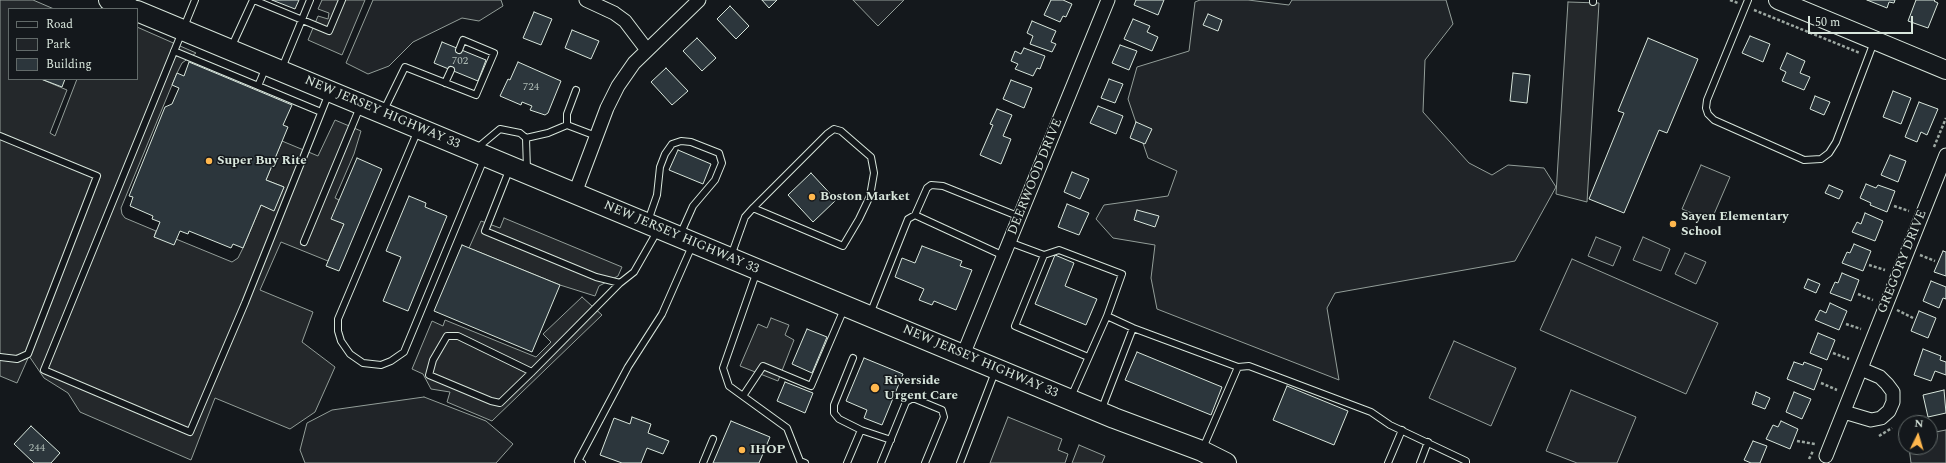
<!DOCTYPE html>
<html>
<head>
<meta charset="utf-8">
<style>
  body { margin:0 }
  #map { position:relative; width:1946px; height:463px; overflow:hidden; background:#14181c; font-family:Spectral,serif }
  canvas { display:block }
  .legend { position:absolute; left:8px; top:8px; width:130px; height:72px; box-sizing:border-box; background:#14181c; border:1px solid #626a69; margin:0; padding:5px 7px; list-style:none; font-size:12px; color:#d8e6dc }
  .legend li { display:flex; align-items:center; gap:8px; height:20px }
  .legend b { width:20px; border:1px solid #626a69 }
  .north { position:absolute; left:1898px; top:415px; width:40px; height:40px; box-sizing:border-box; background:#14181c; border:1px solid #626a69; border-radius:50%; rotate:5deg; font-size:11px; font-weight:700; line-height:16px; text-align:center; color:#d8e6dc }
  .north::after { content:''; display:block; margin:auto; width:14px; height:18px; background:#ffb74d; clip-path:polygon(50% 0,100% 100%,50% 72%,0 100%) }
  .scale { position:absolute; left:1808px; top:16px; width:105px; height:18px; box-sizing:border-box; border:2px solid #d8e6dc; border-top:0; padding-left:5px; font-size:12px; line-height:14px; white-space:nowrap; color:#d8e6dc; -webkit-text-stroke:3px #14181c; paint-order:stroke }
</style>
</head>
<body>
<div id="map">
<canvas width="1946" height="463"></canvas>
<ul class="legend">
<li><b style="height:5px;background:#14181c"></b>Road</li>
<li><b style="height:11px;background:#202428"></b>Park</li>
<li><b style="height:11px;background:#2c363c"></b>Building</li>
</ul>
<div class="north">N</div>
<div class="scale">50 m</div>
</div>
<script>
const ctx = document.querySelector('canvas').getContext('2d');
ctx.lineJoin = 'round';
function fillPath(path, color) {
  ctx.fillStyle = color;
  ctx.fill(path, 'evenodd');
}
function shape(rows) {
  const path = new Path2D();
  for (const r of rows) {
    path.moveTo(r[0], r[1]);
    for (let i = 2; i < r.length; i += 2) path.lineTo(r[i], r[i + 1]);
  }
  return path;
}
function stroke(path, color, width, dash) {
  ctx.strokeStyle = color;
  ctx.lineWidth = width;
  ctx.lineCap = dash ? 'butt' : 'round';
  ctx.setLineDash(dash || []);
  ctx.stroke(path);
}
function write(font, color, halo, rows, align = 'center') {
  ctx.font = font + ' Spectral,serif';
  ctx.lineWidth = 3;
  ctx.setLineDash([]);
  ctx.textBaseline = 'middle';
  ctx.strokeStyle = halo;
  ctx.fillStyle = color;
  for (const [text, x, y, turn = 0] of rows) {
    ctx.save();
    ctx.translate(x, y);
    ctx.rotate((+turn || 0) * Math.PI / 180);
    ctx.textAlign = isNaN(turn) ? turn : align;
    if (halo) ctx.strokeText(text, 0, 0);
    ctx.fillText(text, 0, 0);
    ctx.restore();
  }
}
const green = shape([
  [373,0,501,0,503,6,479,21,462,18,413,42,389,66,368,74,346,63,373,0],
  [853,0,904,0,878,26,853,0],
  [1200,0,1248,0,1289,5,1292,0,1446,0,1453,24,1425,60,1423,112,1469,163,1492,175,1508,165,1544,168,1556,187,1515,261,1335,293,1327,308,1339,380,1157,309,1151,278,1155,245,1113,238,1096,219,1104,205,1168,196,1177,171,1148,158,1128,99,1137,67,1189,51,1195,2,1200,0],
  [1701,165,1730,177,1711,221,1682,209,1701,165],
  [1596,237,1621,247,1613,266,1588,256,1596,237],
  [1643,237,1670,249,1661,271,1633,260,1643,237],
  [1685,253,1706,262,1696,284,1675,274,1685,253],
  [1572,259,1718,323,1686,394,1540,330,1572,259],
  [1454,341,1516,368,1491,426,1429,398,1454,341],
  [1571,390,1636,417,1617,463,1577,463,1546,451,1571,390],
  [424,397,486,421,513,444,496,463,305,463,300,450,307,423,332,410,424,397],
  [1946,430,1946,463,1911,463,1909,447,1930,447,1930,433,1946,430]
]);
fillPath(green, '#202428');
stroke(green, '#939e99', 1);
const parking = shape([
  [0,0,33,0,54,9,9,9,9,79,41,79,67,90,50,133,55,136,77,79,137,79,137,27,196,53,182,63,177,73,121,208,122,214,125,218,156,231,154,237,176,239,232,262,238,258,243,248,261,205,274,210,284,187,266,180,282,141,318,156,335,120,361,131,354,154,335,198,339,200,344,224,328,261,281,242,260,290,313,312,302,342,335,367,315,412,290,429,215,398,191,460,80,412,68,393,44,378,29,356,17,383,0,376,0,0],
  [322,0,365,0,342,55,308,40,318,16,328,19,329,13,318,9,322,0],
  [1568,2,1599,3,1587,202,1556,194,1568,2],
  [504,218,622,267,618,276,599,286,595,296,560,285,469,248,481,221,500,228,504,218],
  [582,297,602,315,492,421,447,402,450,392,431,389,423,374,412,369,432,321,443,326,445,320,536,357,551,342,543,334,582,297],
  [771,318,789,325,785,335,794,340,778,381,740,366,758,324,767,328,771,318],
  [1008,417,1062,439,1058,450,1068,454,1065,463,990,463,1008,417],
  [1079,445,1105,456,1102,463,1072,463,1079,445]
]);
fillPath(parking, '#24282b');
stroke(parking, '#939e99', 1);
const building = shape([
  [272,0,299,0,295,9,272,0],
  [762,0,777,0,769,8,762,0],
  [1051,0,1063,0,1072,4,1066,17,1063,16,1060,22,1044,15,1051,0],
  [1136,0,1164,0,1158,15,1134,5,1136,0],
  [1867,0,1895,0,1894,3,1889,2,1887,8,1867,0],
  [1916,0,1935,0,1934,1,1938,3,1928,28,1908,21,1916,0],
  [730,6,749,26,736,39,717,19,730,6],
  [534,12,552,19,541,45,523,38,534,12],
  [1208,14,1222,20,1218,31,1203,25,1208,14],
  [1133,19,1150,26,1147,32,1158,37,1152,51,1124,39,1133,19],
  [1032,21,1056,31,1051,42,1056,44,1052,52,1030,44,1033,36,1027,33,1032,21],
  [572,30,599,41,591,59,565,48,572,30],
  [1750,36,1770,44,1763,62,1742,53,1750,36],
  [697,38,716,58,702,71,683,51,697,38],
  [1648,38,1698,59,1667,133,1659,130,1624,213,1589,199,1624,113,1618,111,1648,38],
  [442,42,486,60,478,81,434,63,442,42],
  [1120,45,1137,51,1129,70,1112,63,1120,45],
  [1024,48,1045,56,1040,69,1037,68,1033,76,1015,69,1018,64,1011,61,1015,51,1021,54,1024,48],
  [1787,53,1805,61,1800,73,1810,77,1804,90,1782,81,1786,72,1780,69,1787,53],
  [189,62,292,105,283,125,288,127,266,180,284,187,274,211,261,205,243,248,233,244,231,248,189,231,188,234,180,231,174,245,154,237,160,222,152,219,153,216,130,206,133,197,129,196,165,107,172,104,179,88,172,85,177,73,184,76,189,62],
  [518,62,561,81,548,113,545,115,530,110,532,106,522,102,521,105,500,96,508,79,510,80,518,62],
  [666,68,688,91,672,105,651,82,666,68],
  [1513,73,1530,75,1527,103,1510,101,1513,73],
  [41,79,65,79,62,87,41,79],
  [1109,79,1123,84,1115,103,1101,98,1109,79],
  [1011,80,1032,88,1024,108,1003,99,1011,80],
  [1893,91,1911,98,1901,124,1883,117,1893,91],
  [1815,96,1830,102,1824,115,1810,109,1815,96],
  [1919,102,1938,109,1927,135,1921,132,1917,142,1905,137,1919,102],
  [1098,106,1123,116,1116,134,1090,123,1098,106],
  [997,109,1012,115,1003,136,1011,139,1001,164,980,155,993,125,990,124,997,109],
  [1136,122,1152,129,1145,144,1130,138,1136,122],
  [678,150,711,164,703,184,669,170,678,150],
  [1890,155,1906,161,1898,182,1881,175,1890,155],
  [357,158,382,169,339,271,326,266,344,224,331,219,357,158],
  [1072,172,1089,179,1080,199,1064,192,1072,172],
  [811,173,836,200,813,222,788,195,811,173],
  [1866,184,1876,188,1878,185,1895,191,1887,212,1870,205,1871,203,1860,198,1866,184],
  [1829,185,1843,191,1839,199,1825,193,1829,185],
  [409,196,426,203,425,207,447,216,408,311,383,301,401,257,386,251,409,196],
  [1067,204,1089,213,1079,235,1058,227,1067,204],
  [1137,210,1159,216,1155,227,1134,220,1137,210],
  [1865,213,1883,221,1875,241,1852,232,1857,222,1861,224,1865,213],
  [1854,244,1871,251,1863,271,1842,263,1847,252,1850,253,1854,244],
  [462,245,560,285,532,352,434,311,462,245],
  [922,246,962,261,960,266,972,270,956,310,934,301,932,305,919,300,924,289,895,277,902,258,915,263,922,246],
  [1943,251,1946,252,1946,276,1934,272,1943,251],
  [1055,255,1074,263,1065,286,1097,299,1086,325,1035,304,1055,255],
  [1842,273,1859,280,1851,301,1830,293,1835,282,1838,283,1842,273],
  [1808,279,1820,284,1816,293,1804,288,1808,279],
  [1931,281,1946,287,1946,299,1943,298,1939,308,1923,301,1931,281],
  [1830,303,1847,311,1839,330,1815,320,1820,310,1826,313,1830,303],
  [1919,311,1936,318,1928,338,1911,331,1919,311],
  [807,329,827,337,812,373,792,364,807,329],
  [1818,333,1835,340,1827,360,1810,353,1818,333],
  [1923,349,1941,356,1940,360,1946,362,1946,375,1935,371,1931,381,1914,375,1923,349],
  [1137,352,1222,387,1211,415,1125,380,1137,352],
  [864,358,903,374,882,425,864,418,867,410,846,401,864,358],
  [1794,362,1803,365,1804,362,1822,369,1814,390,1787,379,1794,362],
  [785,382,813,393,805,413,777,401,785,382],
  [1287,386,1348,411,1334,445,1273,420,1287,386],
  [1944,390,1946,413,1928,417,1923,395,1944,390],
  [1756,392,1770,398,1765,409,1752,404,1756,392],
  [1794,392,1811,399,1802,419,1786,412,1794,392],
  [632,417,651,424,648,433,669,441,663,454,647,448,641,463,622,463,600,455,614,418,630,424,632,417],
  [731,421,770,437,759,463,713,463,731,421],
  [1781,421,1798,429,1790,449,1766,439,1773,425,1778,427,1781,421],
  [31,426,60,453,51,463,34,463,14,444,31,426],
  [1753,441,1767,446,1760,463,1751,463,1744,460,1753,441]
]);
fillPath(building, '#2c363c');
stroke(building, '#d8e6dc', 1);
const lane = shape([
  [195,0,44,370,190,432,245,303,329,93],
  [254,0,329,31,342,0],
  [1748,0,1707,100,1706,108,1708,114,1714,120,1804,160,1821,159,1829,153,1836,142,1874,42],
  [1593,2,1593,0],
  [231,48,253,0],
  [174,51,321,112],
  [282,68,310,0],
  [445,83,451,70],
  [258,86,266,67],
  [576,90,567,114,567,125,596,136],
  [384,110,405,67,476,95,494,53,463,40,459,50],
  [418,130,338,319,338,331,341,341,350,354,363,363,381,365,391,361,404,352,484,159],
  [0,136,97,176,28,354,17,359,0,357],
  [526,138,548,133,567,125],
  [476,149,500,129,520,133,526,138,527,170],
  [510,168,485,231,596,277,620,283,634,272,658,230],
  [915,215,1004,256],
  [648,221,657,195,660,167,665,154,672,144,681,141,691,142,719,153,722,163,715,180,693,206,680,235],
  [304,242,360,107],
  [1009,242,1044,255,1015,326,1088,357],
  [1044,255,1059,250,1122,274,1107,316],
  [731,256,745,217,753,208,827,134,834,129,841,131,871,157,874,173,870,196,859,219,843,246,753,208],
  [757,271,723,368,729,386,787,428,800,461,805,463],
  [870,314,908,219,915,215,927,188,931,185,943,186,1020,217],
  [532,372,458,336,447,336,433,360,429,375,491,401,500,403,532,372,621,282],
  [743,396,763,366,811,386,844,309],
  [1071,397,1107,316,1133,328,1238,367,1249,366,1371,412,1390,425,1466,461,1466,463],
  [1101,411,1133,328],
  [861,430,891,440],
  [1203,448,1238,367],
  [582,463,578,461,628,367,662,314,692,246],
  [703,463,713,439],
  [847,463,861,430,839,419,834,413,834,405,853,358],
  [881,463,906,402,913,398,942,410,944,417,925,463],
  [960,463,995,372],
  [1388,463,1402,430],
  [1420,463,1428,442]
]);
const street = shape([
  [586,0,614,13,625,21,647,50],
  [575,193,607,108,618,86,634,63,699,0],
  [963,355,1108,0],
  [1844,412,1871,420,1881,418,1889,411,1893,402,1893,392,1887,384,1880,377,1861,369],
  [1826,456,1946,155]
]);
const secondary = shape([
  [1778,0,1946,70]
]);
const primary = shape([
  [109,0,131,9],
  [137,11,1114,418,1202,451,1226,463]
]);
stroke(lane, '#d8e6dc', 8);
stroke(street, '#d8e6dc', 15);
stroke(secondary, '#d8e6dc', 20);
stroke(primary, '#d8e6dc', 22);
stroke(shape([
  [1730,0,1738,3],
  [1754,10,1860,53],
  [1934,147,1946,118],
  [1894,206,1909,211],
  [1920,255,1935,261],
  [1869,265,1885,270],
  [1858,294,1873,300],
  [1897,310,1913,318],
  [1846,324,1861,329],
  [1833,353,1849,359],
  [1821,383,1837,390],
  [1879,436,1892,428],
  [1797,441,1815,444],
  [1809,459,1813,451]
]), '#9da8a2', 2.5, [3, 2]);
stroke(lane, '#14181c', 6);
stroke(street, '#14181c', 13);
stroke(secondary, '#14181c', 18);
stroke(primary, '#14181c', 20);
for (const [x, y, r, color] of [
  [209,161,4,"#ffb74d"],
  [812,197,4,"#ffb74d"],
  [1673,224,4,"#ffb74d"],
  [875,388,5,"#ffb74d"],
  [742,450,4,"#ffb74d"]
]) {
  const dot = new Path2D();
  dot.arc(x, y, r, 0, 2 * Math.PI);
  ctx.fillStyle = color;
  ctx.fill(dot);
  stroke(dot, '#14181c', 1.5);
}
write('11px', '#adbab4', null, [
  ["702",460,62],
  ["724",531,88],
  ["244",37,449]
]);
write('13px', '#d8e6dc', '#14181c', [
  ["NEW JERSEY HIGHWAY 33",382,113,23],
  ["DEERWOOD DRIVE",1036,177,-68],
  ["NEW JERSEY HIGHWAY 33",681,238,23],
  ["GREGORY DRIVE",1903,262,-68],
  ["NEW JERSEY HIGHWAY 33",980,362,23]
]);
write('bold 13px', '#d8e6dc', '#14181c', [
  ["Super Buy Rite",217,161],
  ["Boston Market",820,197],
  ["Sayen Elementary",1681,217],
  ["School",1681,232],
  ["Riverside",884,381],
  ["Urgent Care",884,396],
  ["IHOP",750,450]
], 'left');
</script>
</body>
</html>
